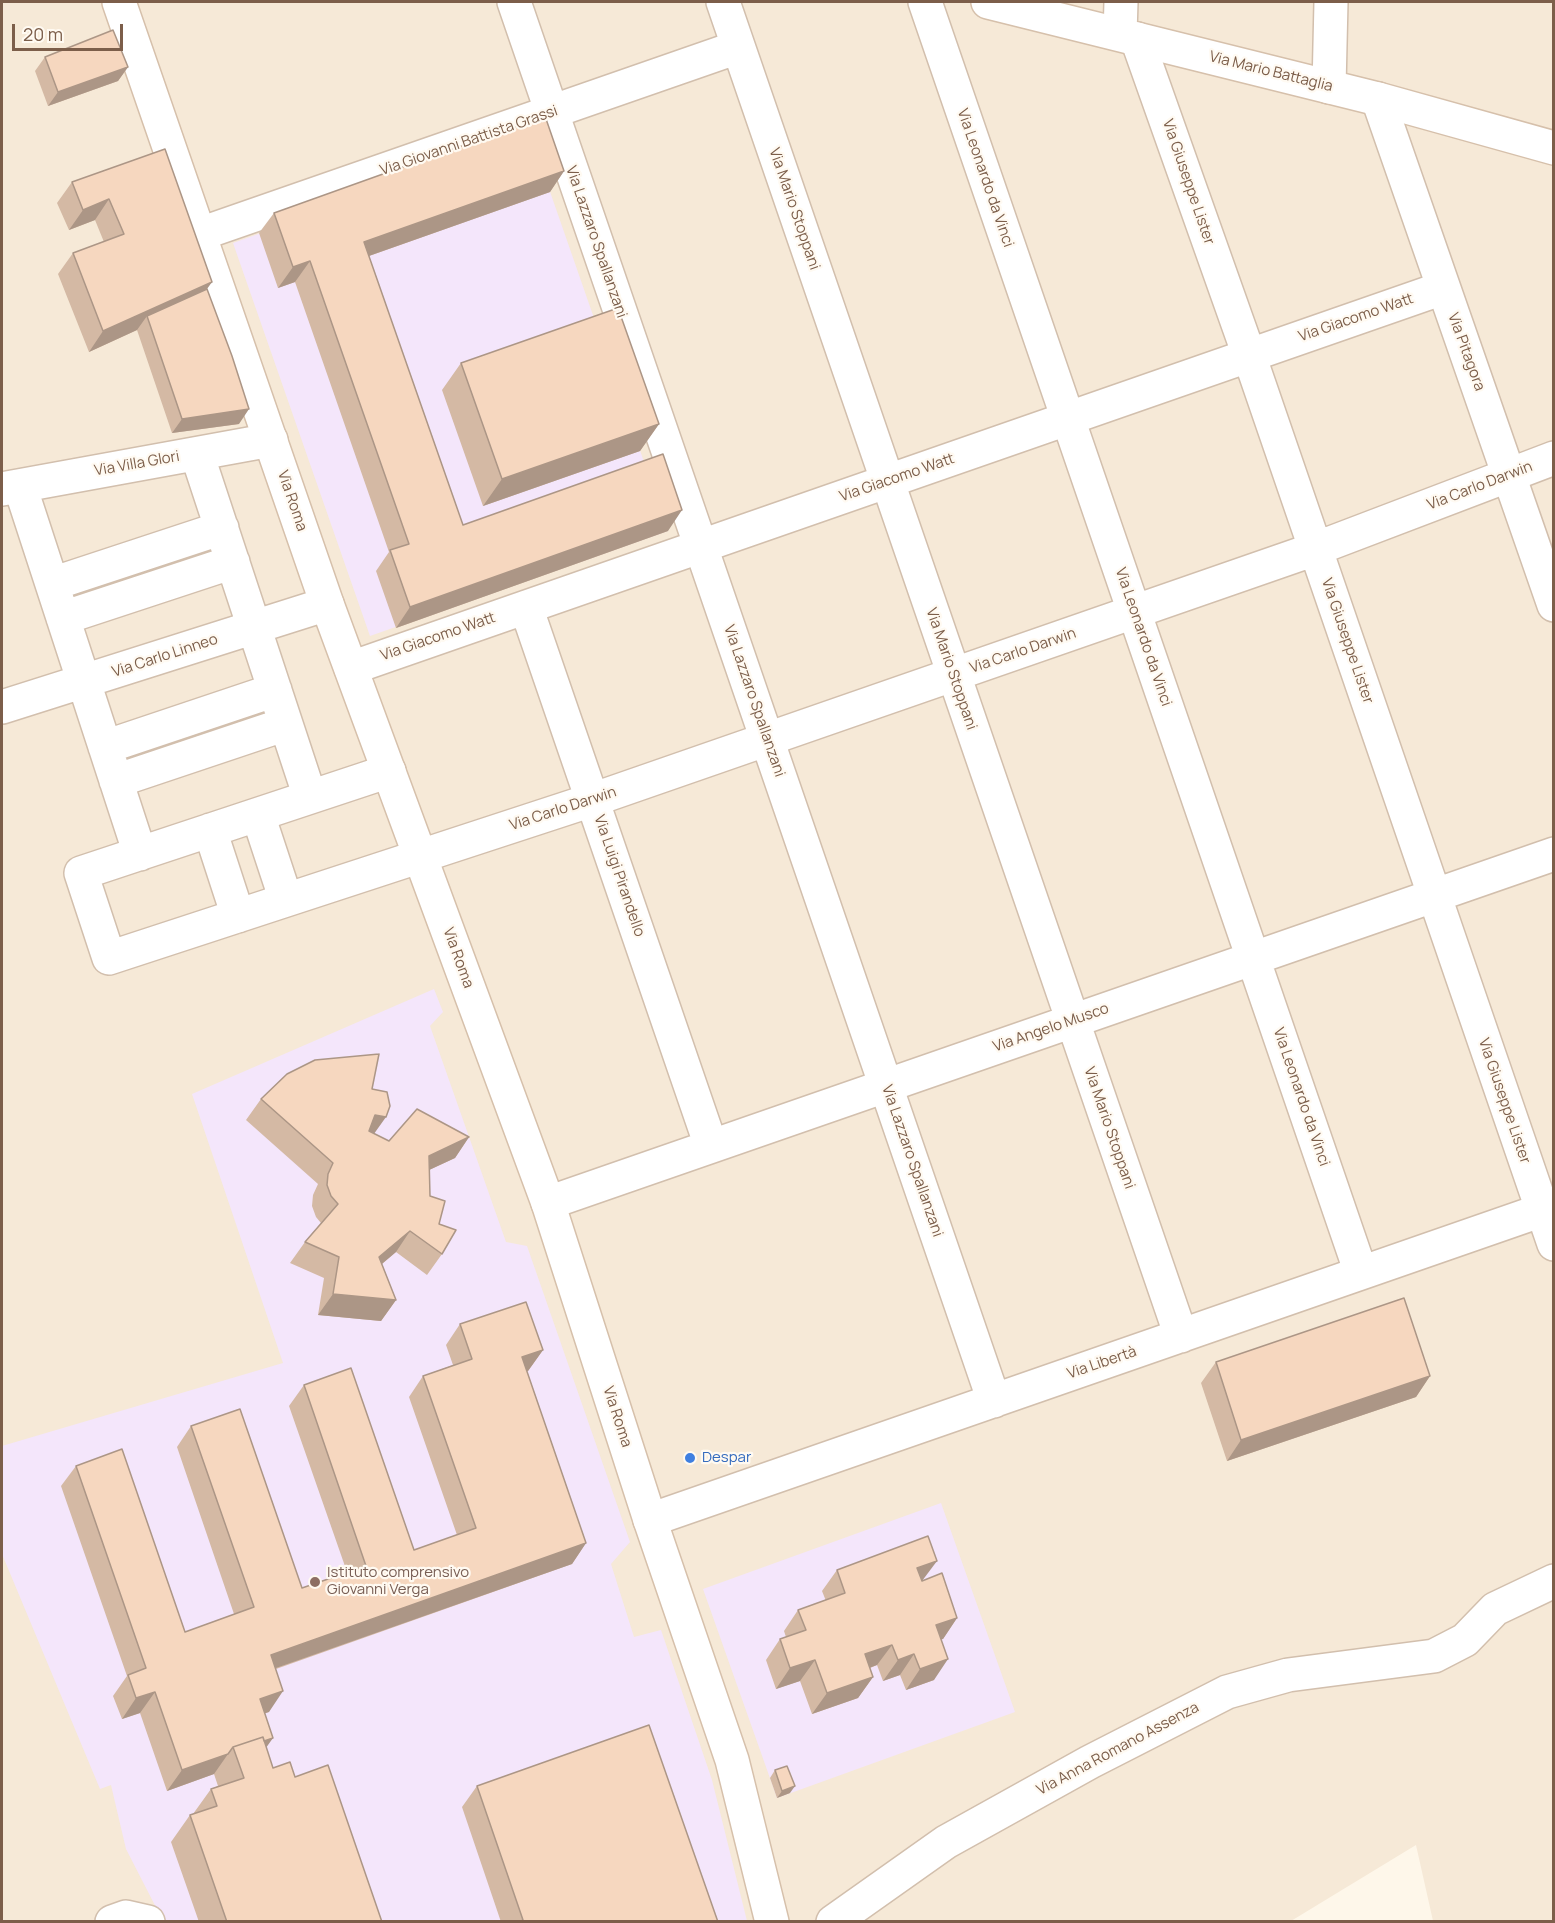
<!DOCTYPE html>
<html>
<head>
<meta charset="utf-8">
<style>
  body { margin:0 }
  #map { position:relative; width:1555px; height:1923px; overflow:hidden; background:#fef7ea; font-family:Manrope,sans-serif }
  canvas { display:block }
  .frame { position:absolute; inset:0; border:3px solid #7c5e4a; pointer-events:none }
  .scale { position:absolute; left:12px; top:24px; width:111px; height:27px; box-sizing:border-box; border:3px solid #7c5e4a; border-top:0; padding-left:8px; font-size:18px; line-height:21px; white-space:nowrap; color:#7c5e4a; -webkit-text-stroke:4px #fffaf2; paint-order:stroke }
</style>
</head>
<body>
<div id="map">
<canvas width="1555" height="1923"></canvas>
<div class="frame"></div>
<div class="scale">20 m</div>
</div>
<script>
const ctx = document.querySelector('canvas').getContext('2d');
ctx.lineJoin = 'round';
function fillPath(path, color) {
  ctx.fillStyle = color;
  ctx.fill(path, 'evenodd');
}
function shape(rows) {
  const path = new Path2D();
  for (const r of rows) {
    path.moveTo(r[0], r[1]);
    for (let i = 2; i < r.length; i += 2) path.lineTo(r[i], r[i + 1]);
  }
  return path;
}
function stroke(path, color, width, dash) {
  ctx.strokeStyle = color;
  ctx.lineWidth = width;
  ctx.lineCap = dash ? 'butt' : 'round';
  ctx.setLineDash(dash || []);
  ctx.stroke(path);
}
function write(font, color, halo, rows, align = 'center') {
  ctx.font = font + ' Manrope,sans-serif';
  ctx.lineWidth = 4.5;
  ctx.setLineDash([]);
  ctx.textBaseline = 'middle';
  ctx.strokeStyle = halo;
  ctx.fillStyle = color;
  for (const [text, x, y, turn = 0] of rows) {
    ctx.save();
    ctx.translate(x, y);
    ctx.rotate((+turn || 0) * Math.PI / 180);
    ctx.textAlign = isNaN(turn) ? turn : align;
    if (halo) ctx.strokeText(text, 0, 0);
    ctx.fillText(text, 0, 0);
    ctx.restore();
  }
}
fillPath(shape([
  [2,2,1553,2,1553,1921,1433,1921,1416,1845,1291,1921,2,1922]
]), '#f6e9d7');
fillPath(shape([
  [531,137,668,531,370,636,233,243],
  [434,989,443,1012,430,1026,506,1242,527,1246,630,1542,611,1564,634,1637,661,1630,712,1780,747,1921,163,1921,126,1849,111,1785,100,1789,2,1554,2,1446,283,1363,192,1094],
  [941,1503,1015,1712,777,1798,703,1589]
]), '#f4e6fb');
const street = shape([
  [514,2,994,1401],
  [723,2,1181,1336],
  [925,2,1361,1273],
  [1120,34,1121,2],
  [1137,39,1249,355,1554,1244],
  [1329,87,1331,2],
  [1378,99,1554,605],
  [200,234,738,47],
  [197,454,310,797],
  [20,486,140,854],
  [2,489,271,440],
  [52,584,222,528],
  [526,607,711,1146],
  [63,618,233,562],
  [351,668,1443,288],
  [2,707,327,604],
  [105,747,275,690],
  [389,771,81,873,109,958,592,800,1315,549,1554,458],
  [116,781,286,724],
  [258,815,286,900],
  [210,830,238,916],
  [548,1203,1554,854],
  [650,1520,1554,1206],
  [112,1922,126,1917,148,1922],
  [833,1922,946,1842,1090,1762,1227,1692,1288,1675,1434,1656,1465,1640,1495,1609,1554,1581]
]);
const secondary = shape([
  [119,2,327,604,548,1203,650,1520,732,1760,772,1922],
  [988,2,1378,99,1554,148]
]);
stroke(street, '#d2bfad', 36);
stroke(secondary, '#d6c0ab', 36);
stroke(street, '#fff', 33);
stroke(secondary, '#fff', 33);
fillPath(shape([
  [45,57,128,67,118,81,48,106,35,71],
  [165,149,207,289,239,424,172,433,137,330,89,352,58,274,73,253,104,242,95,220,69,230,57,203,72,182],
  [564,171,550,192,369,256,463,525,668,531,396,628,376,571,389,552,295,282,278,288,259,233,274,213],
  [461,363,659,424,640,451,483,506,442,390],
  [372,1089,374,1134,389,1141,469,1137,455,1158,429,1170,430,1196,439,1224,442,1254,427,1275,396,1252,382,1264,396,1300,381,1321,318,1315,324,1278,290,1263,305,1242,321,1223,316,1217,312,1206,313,1195,318,1184,246,1120,261,1099],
  [460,1324,543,1350,528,1371,527,1371,586,1543,572,1564,276,1669,269,1712,264,1713,266,1747,273,1768,295,1777,382,1922,199,1922,171,1842,190,1815,193,1814,211,1789,218,1786,214,1774,167,1791,140,1713,122,1719,113,1696,127,1676,61,1486,76,1466,185,1632,234,1614,177,1447,191,1426,302,1588,347,1572,289,1406,304,1385,414,1550,457,1535,409,1397,423,1376,453,1365,446,1345],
  [1216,1362,1430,1376,1416,1397,1227,1461,1201,1383],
  [837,1570,923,1580,957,1618,943,1639,941,1639,934,1680,906,1690,900,1675,883,1681,877,1665,870,1668,873,1677,858,1698,812,1714,800,1681,776,1689,766,1660,780,1639,786,1637,784,1631,798,1610,826,1601,822,1591],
  [775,1770,790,1793,777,1798,770,1778],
  [477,1786,718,1922,501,1922,462,1807]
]), '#d4b9a4');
fillPath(shape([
  [128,67,118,81,48,106,58,92],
  [564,171,550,192,349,263,364,242],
  [109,199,95,220,69,230,83,210],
  [310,261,295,282,278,288,293,267],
  [212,282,197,303,147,316,137,330,89,352,103,331],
  [249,409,239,424,172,433,182,419],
  [659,424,640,451,483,506,502,479],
  [682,510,668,531,396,628,410,607],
  [375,1115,386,1117,371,1138,360,1136],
  [469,1137,455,1158,414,1177,429,1156],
  [410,1231,396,1252,365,1278,379,1257],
  [333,1294,396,1300,381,1321,318,1315],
  [543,1350,528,1371,507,1378,522,1357],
  [1430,1376,1416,1397,1227,1461,1241,1440],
  [586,1543,572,1564,256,1675,271,1655],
  [937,1561,922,1581,917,1568],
  [957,1618,943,1639,922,1646,936,1625],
  [892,1645,877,1665,850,1675,865,1654],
  [914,1654,900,1675,883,1681,898,1660],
  [948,1659,934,1680,906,1690,920,1669],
  [815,1660,800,1681,776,1689,790,1668],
  [873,1677,858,1698,812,1714,827,1693],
  [283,1691,269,1712,245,1720,260,1699],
  [155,1692,140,1713,122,1719,136,1698],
  [273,1738,258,1759,234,1752],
  [228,1754,214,1774,167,1791,182,1770],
  [795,1786,790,1793,777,1798,782,1791]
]), '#ac9686');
const building = shape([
  [113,30,128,67,58,92,45,57,113,30],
  [545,116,564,171,364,242,463,525,663,454,682,510,410,607,390,550,409,544,310,261,293,267,274,213,545,116],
  [165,149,212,282,103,331,73,253,124,234,109,199,83,210,72,182,165,149],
  [207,289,232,356,249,409,182,419,147,316,207,289],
  [618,308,659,424,502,479,461,363,618,308],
  [379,1054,372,1089,387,1092,390,1106,386,1117,375,1115,369,1131,389,1141,417,1109,469,1137,429,1156,430,1196,445,1201,439,1224,456,1230,442,1254,410,1231,379,1257,396,1300,333,1294,339,1257,305,1242,338,1204,331,1196,327,1185,328,1174,333,1163,261,1099,287,1074,315,1060,379,1054],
  [1404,1298,1430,1376,1241,1440,1216,1362,1404,1298],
  [526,1302,543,1350,522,1357,586,1543,271,1655,283,1691,260,1699,273,1738,264,1741,263,1737,233,1747,228,1754,182,1770,155,1692,136,1698,128,1675,146,1668,76,1466,122,1449,185,1632,254,1607,191,1426,240,1409,302,1588,366,1566,304,1385,351,1368,414,1550,476,1528,423,1376,472,1359,460,1324,526,1302],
  [928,1536,937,1561,917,1568,922,1581,942,1573,957,1618,936,1625,948,1659,920,1669,914,1654,898,1660,892,1645,865,1654,873,1677,827,1693,815,1660,790,1668,780,1639,806,1630,798,1610,845,1593,837,1570,928,1536],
  [649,1725,718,1922,519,1922,523,1920,477,1786,649,1725],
  [263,1737,273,1768,290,1762,295,1777,328,1765,382,1922,227,1922,190,1815,217,1806,211,1789,244,1778,233,1747,263,1737],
  [787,1766,795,1786,782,1791,775,1770,787,1766]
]);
fillPath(building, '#f6d7bf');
stroke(building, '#ac9686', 1.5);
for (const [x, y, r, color] of [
  [690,1458,6,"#3f7fe0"],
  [315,1582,6,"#8d6e63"]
]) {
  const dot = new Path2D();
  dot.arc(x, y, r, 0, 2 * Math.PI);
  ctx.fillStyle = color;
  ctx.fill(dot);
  stroke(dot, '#fffaf2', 2);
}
write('15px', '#7c5e4a', '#fffaf2', [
  ["Via Mario Battaglia",1271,72,14],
  ["Via Giovanni Battista Grassi",469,141,-19],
  ["Via Leonardo da Vinci",985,178,71],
  ["Via Giuseppe Lister",1188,182,71],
  ["Via Mario Stoppani",794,209,71],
  ["Via Lazzaro Spallanzani",596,242,71],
  ["Via Giacomo Watt",1356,318,-19],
  ["Via Pitagora",1466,352,70],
  ["Via Villa Glori",137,464,-10],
  ["Via Giacomo Watt",897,478,-19],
  ["Via Carlo Darwin",1480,486,-21],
  ["Via Roma",292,501,71],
  ["Via Giacomo Watt",438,637,-19],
  ["Via Leonardo da Vinci",1143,637,71],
  ["Via Giuseppe Lister",1347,641,71],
  ["Via Carlo Darwin",1023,651,-19],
  ["Via Carlo Linneo",165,656,-18],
  ["Via Mario Stoppani",951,669,71],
  ["Via Lazzaro Spallanzani",754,701,71],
  ["Via Carlo Darwin",563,809,-18],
  ["Via Luigi Pirandello",619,876,71],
  ["Via Roma",458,958,70],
  ["Via Angelo Musco",1051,1028,-19],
  ["Via Leonardo da Vinci",1301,1097,71],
  ["Via Giuseppe Lister",1504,1101,71],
  ["Via Mario Stoppani",1109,1128,71],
  ["Via Lazzaro Spallanzani",912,1161,71],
  ["Via Libertà",1102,1363,-19],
  ["Via Roma",617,1417,72],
  ["Via Anna Romano Assenza",1118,1749,-28]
]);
write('15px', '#366cbe', '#fffaf2', [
  ["Despar",702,1458]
], 'left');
write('15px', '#785e54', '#fffaf2', [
  ["Istituto comprensivo",327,1573],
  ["Giovanni Verga",327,1590]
], 'left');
</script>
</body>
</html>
